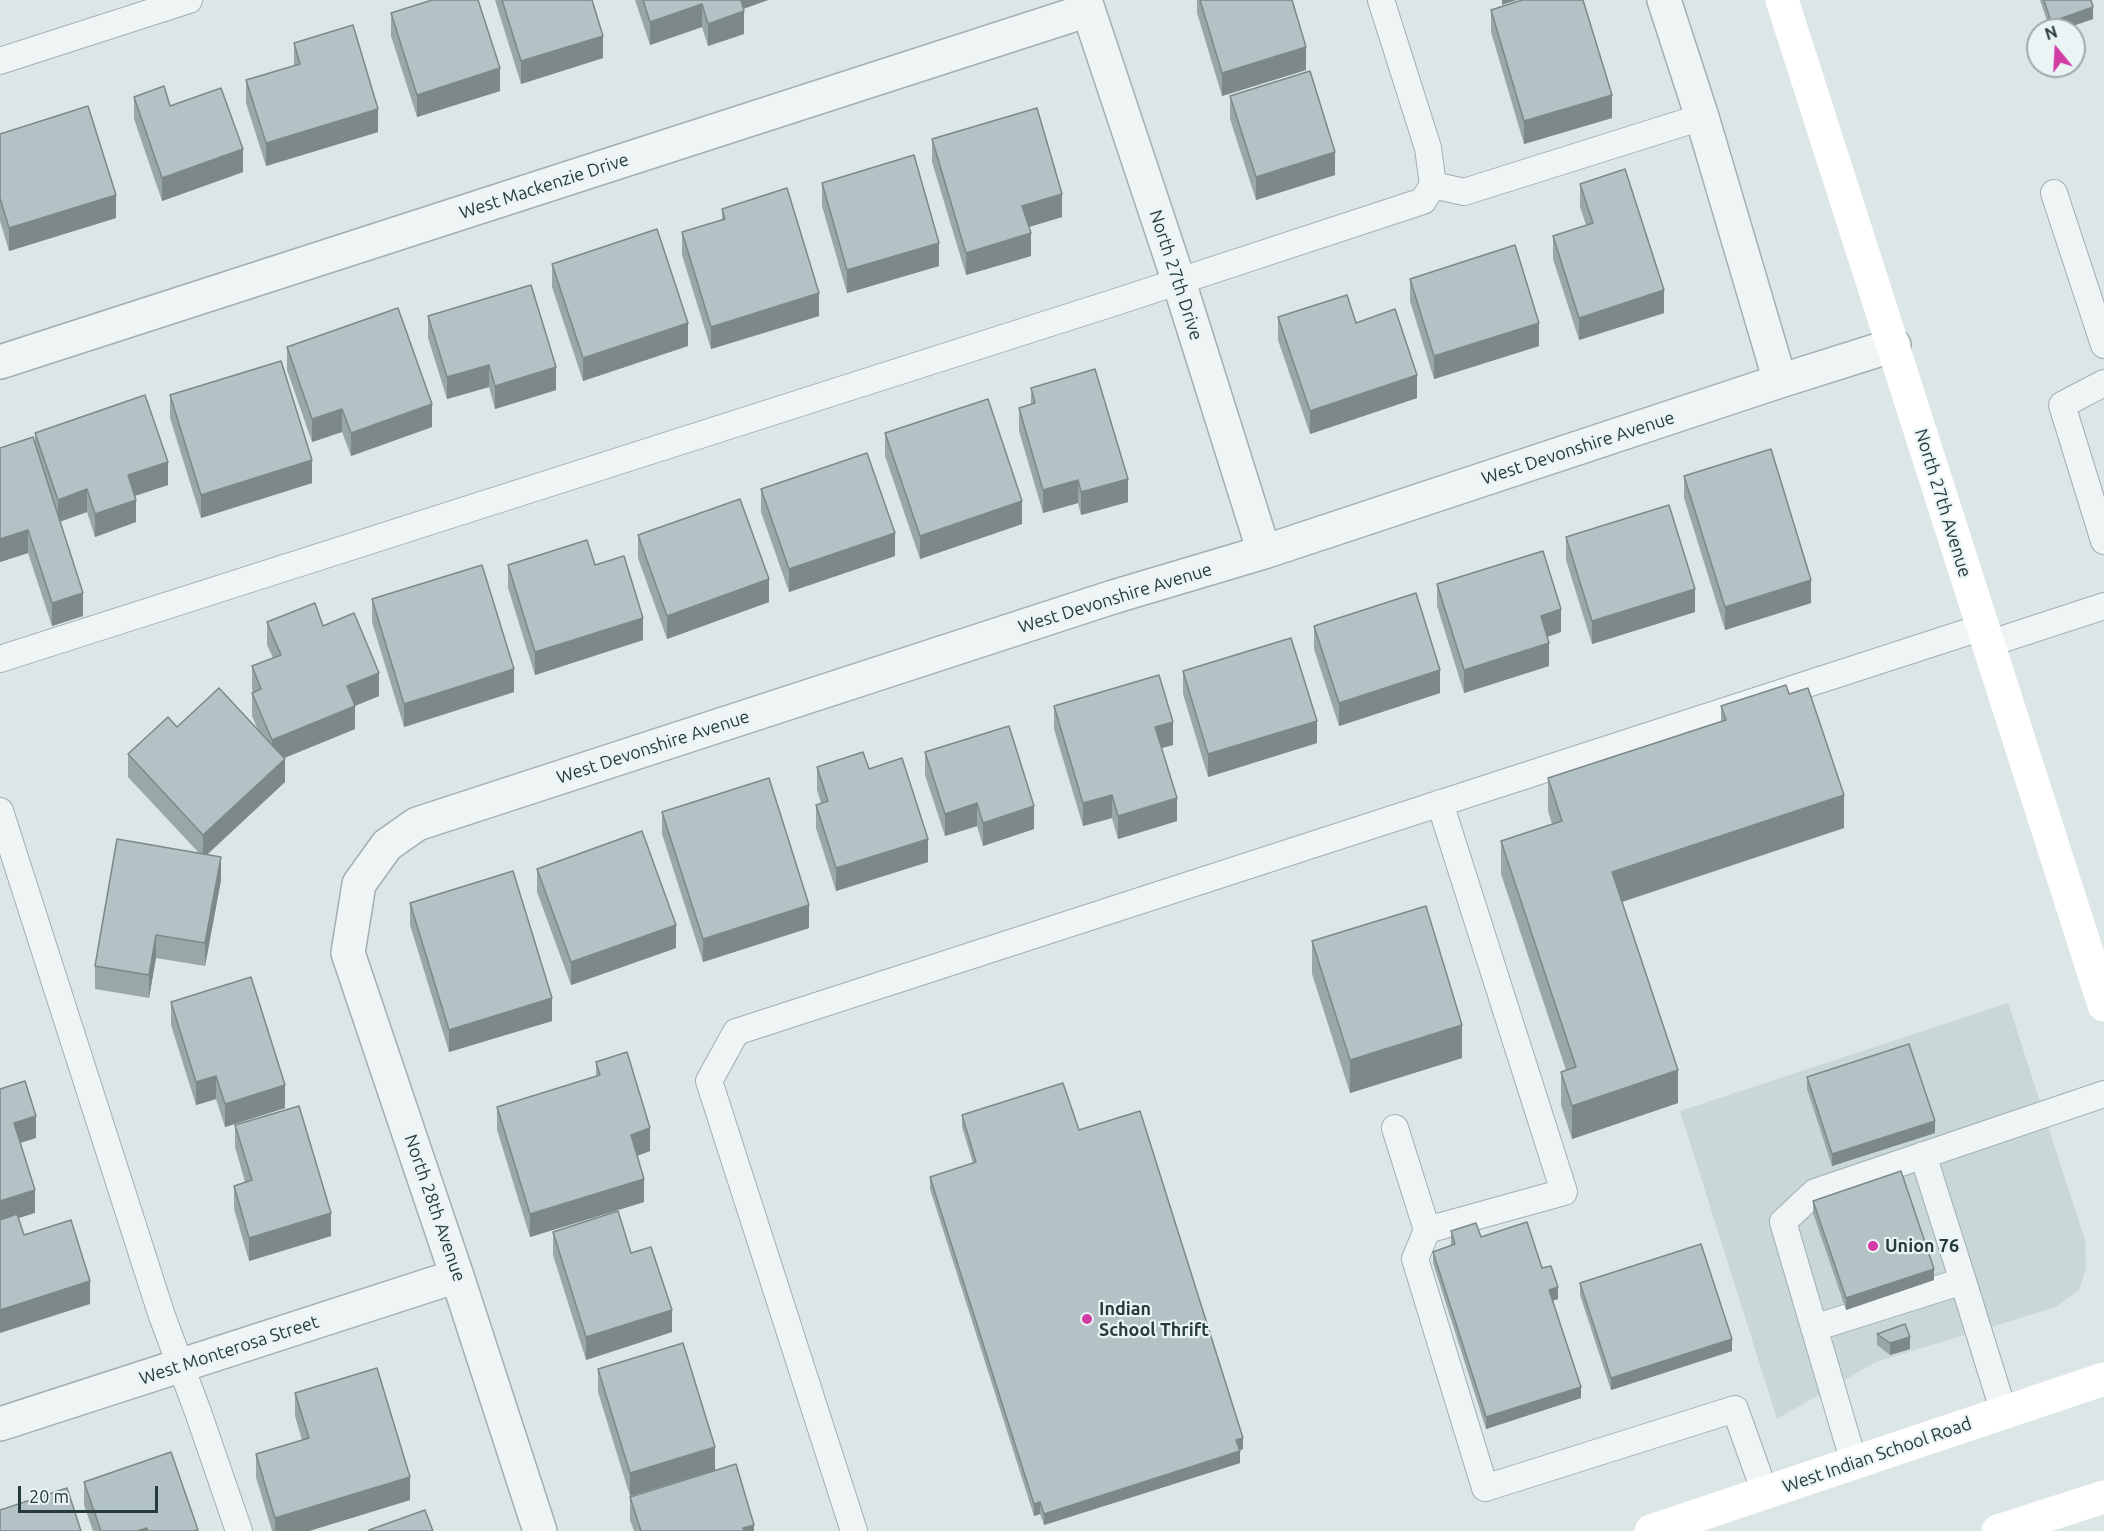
<!DOCTYPE html>
<html>
<head>
<meta charset="utf-8">
<style>
  body { margin:0 }
  #map { position:relative; width:2104px; height:1531px; overflow:hidden; background:#dce6e7; font-family:Ubuntu,sans-serif }
  canvas { display:block }
  .north { position:absolute; left:2026px; top:18px; width:60px; height:60px; box-sizing:border-box; background:#ebf4f5; border:2px solid #9caaab; border-radius:50%; rotate:342deg; font-size:16px; font-weight:700; line-height:24px; text-align:center; color:#253b3d }
  .north::after { content:''; display:block; margin:auto; width:21px; height:27px; background:#d23aa4; clip-path:polygon(50% 0,100% 100%,50% 72%,0 100%) }
  .scale { position:absolute; left:18px; top:1486px; width:140px; height:27px; box-sizing:border-box; border:3px solid #253b3d; border-top:0; padding-left:8px; font-size:18px; line-height:21px; white-space:nowrap; color:#253b3d; -webkit-text-stroke:4px #ebf4f5; paint-order:stroke }
</style>
</head>
<body>
<div id="map">
<canvas width="2104" height="1531"></canvas>
<div class="north">N</div>
<div class="scale">20 m</div>
</div>
<script>
const ctx = document.querySelector('canvas').getContext('2d');
ctx.lineJoin = 'round';
function fillPath(path, color) {
  ctx.fillStyle = color;
  ctx.fill(path, 'evenodd');
}
function shape(rows) {
  const path = new Path2D();
  for (const r of rows) {
    path.moveTo(r[0], r[1]);
    for (let i = 2; i < r.length; i += 2) path.lineTo(r[i], r[i + 1]);
  }
  return path;
}
function stroke(path, color, width, dash) {
  ctx.strokeStyle = color;
  ctx.lineWidth = width;
  ctx.lineCap = dash ? 'butt' : 'round';
  ctx.setLineDash(dash || []);
  ctx.stroke(path);
}
function write(font, color, halo, rows, align = 'center') {
  ctx.font = font + ' Ubuntu,sans-serif';
  ctx.lineWidth = 4.5;
  ctx.setLineDash([]);
  ctx.textBaseline = 'middle';
  ctx.strokeStyle = halo;
  ctx.fillStyle = color;
  for (const [text, x, y, turn = 0] of rows) {
    ctx.save();
    ctx.translate(x, y);
    ctx.rotate((+turn || 0) * Math.PI / 180);
    ctx.textAlign = isNaN(turn) ? turn : align;
    if (halo) ctx.strokeText(text, 0, 0);
    ctx.fillText(text, 0, 0);
    ctx.restore();
  }
}
fillPath(shape([
  [2008,1003,2085,1240,2086,1269,2079,1290,2056,1307,1876,1362,1777,1419,1680,1111]
]), '#cad7d9');
const lane = shape([
  [0,61,189,0],
  [1433,185,1464,192,1702,117],
  [2054,193,2104,345],
  [2104,383,2062,405,2104,541],
  [1988,644,2104,606],
  [0,659,1122,300,1423,201,1433,185,1428,148,1381,0],
  [0,811,162,1316,198,1412,239,1531],
  [1395,1128,1427,1230,1564,1192,1440,803],
  [1923,1155,1963,1281],
  [1427,1230,1415,1259,1485,1488,1735,1409,1765,1493],
  [1814,1328,1963,1281,2004,1413],
  [1854,1463,1783,1222,1815,1192,2104,1094],
  [854,1531,709,1081,736,1032,1983,627]
]);
const street = shape([
  [1085,0,1179,282,1264,552],
  [1664,0,1702,117,1780,381],
  [0,362,1088,10],
  [0,1424,457,1276],
  [540,1531,457,1276,348,953,359,884,387,845,417,824,1113,597,1264,552,1780,381,1894,345]
]);
stroke(lane, '#a1afb1', 28);
stroke(street, '#a1afb1', 36);
stroke(lane, '#eff4f5', 26);
stroke(street, '#eff4f5', 33);
stroke(shape([
  [1782,0,2104,1005],
  [1651,1531,2104,1379],
  [1998,1531,2104,1497]
]), '#fff', 33);
fillPath(shape([
  [495,0,592,0,603,58,521,84],
  [635,0,768,0,743,9,744,34,708,46,702,27,650,45],
  [1197,0,1292,0,1306,70,1222,96,1197,13],
  [2040,0,2091,0,2093,19,2061,30,2050,30],
  [1491,10,1612,118,1524,144,1491,32],
  [391,13,500,91,417,117,391,36],
  [294,43,378,132,266,166,246,103,246,80,294,66],
  [1230,96,1335,175,1256,200,1230,119],
  [134,97,170,106,243,172,162,201,134,119],
  [0,134,116,218,9,251,0,221],
  [932,139,1062,217,1029,227,1031,256,966,275,932,162],
  [822,183,939,266,847,293,822,206],
  [1580,184,1664,313,1579,340,1553,259,1553,236,1586,225,1580,207],
  [722,209,819,316,711,349,682,255,682,232,722,220],
  [552,264,688,346,583,381,552,287],
  [1410,279,1539,346,1434,379,1410,301],
  [428,316,556,390,495,409,489,387,447,399,428,338],
  [1278,317,1356,323,1417,398,1310,434,1278,340],
  [287,347,432,427,351,456,342,432,312,442,287,370],
  [1031,388,1128,502,1081,515,1078,503,1043,513,1019,431,1019,408,1031,404],
  [170,395,312,483,201,518,170,418],
  [35,433,168,485,135,496,136,522,95,537,87,512,60,522,83,616,52,626,28,553,0,562,0,448,35,443],
  [885,433,1022,524,920,559,885,456],
  [1684,476,1811,603,1725,630,1684,498],
  [761,489,895,556,789,592,761,512],
  [638,535,769,602,667,639,638,558],
  [1566,537,1695,612,1592,644,1566,560],
  [508,565,595,565,643,640,535,675,508,588],
  [1437,584,1561,632,1547,637,1549,666,1464,693,1437,606],
  [372,599,514,692,404,727,372,622],
  [267,622,323,626,379,696,355,706,355,729,284,758,285,782,207,855,221,880,205,966,156,958,149,998,95,989,95,966,199,853,128,777,128,754,177,727,258,730,252,716,252,693,253,693,252,689,252,666,273,658,267,645],
  [1314,626,1440,693,1339,726,1314,649],
  [1183,671,1317,743,1208,777,1183,694],
  [1789,694,1844,828,1622,902,1678,1103,1572,1139,1561,1105,1561,1072,1566,1070,1501,874,1501,841,1552,824,1548,811,1548,778,1721,721,1721,706],
  [1054,706,1173,745,1161,748,1177,821,1118,839,1112,818,1083,826,1054,729],
  [925,752,1034,829,983,846,977,826,945,836,925,775],
  [817,767,869,769,928,862,836,891,816,828,816,805,821,803,817,790],
  [662,812,809,928,703,962,662,834],
  [537,869,676,948,571,985,537,892],
  [410,903,552,1021,449,1052,410,925],
  [1312,941,1462,1058,1350,1093,1312,974],
  [171,1002,285,1108,225,1127,216,1099,196,1105,171,1025],
  [596,1062,650,1151,637,1156,644,1202,530,1237,497,1130,497,1107,596,1077],
  [1807,1077,1935,1133,1832,1166,1807,1089],
  [962,1115,1079,1130,1243,1449,1240,1450,1240,1463,1044,1525,1040,1514,1034,1516,930,1189,930,1177,973,1163,962,1127],
  [235,1125,331,1236,249,1261,234,1209,234,1186,245,1182,235,1147],
  [1813,1201,1934,1280,1846,1310,1813,1213],
  [1451,1231,1481,1237,1542,1268,1558,1299,1553,1300,1581,1398,1486,1429,1433,1263,1433,1252,1451,1246],
  [553,1232,672,1332,586,1360,553,1255],
  [1580,1283,1732,1351,1611,1390,1580,1295],
  [1877,1334,1910,1349,1890,1355,1877,1345],
  [598,1369,715,1470,630,1496,598,1392],
  [295,1393,410,1500,309,1531,272,1531,256,1477,256,1454,302,1440,295,1416],
  [84,1482,198,1531,93,1531,84,1505],
  [630,1497,754,1531,634,1531,630,1520]
]), '#9aa7a9');
fillPath(shape([
  [737,0,768,0,737,11],
  [1502,0,1517,0,1502,5],
  [702,4,702,27,650,45,650,22],
  [2093,7,2093,19,2061,30,2051,30,2051,22],
  [744,11,744,34,708,46,708,24],
  [603,36,603,58,521,84,521,61],
  [1306,47,1306,70,1222,96,1222,73],
  [500,68,500,91,417,117,417,95],
  [1612,95,1612,118,1524,144,1524,121],
  [378,109,378,132,266,166,266,143],
  [243,149,243,172,162,201,162,178],
  [1335,152,1335,175,1256,200,1256,177],
  [1062,194,1062,217,1022,229,1022,206],
  [116,195,116,218,9,251,9,228],
  [1031,233,1031,256,966,275,966,253],
  [939,243,939,266,847,293,847,270],
  [1664,290,1664,313,1579,340,1579,318],
  [819,293,819,316,711,349,711,327],
  [688,323,688,346,583,381,583,358],
  [1539,323,1539,346,1434,379,1434,356],
  [489,365,489,387,447,399,447,377],
  [556,367,556,390,495,409,495,386],
  [1417,375,1417,398,1310,434,1310,411],
  [432,404,432,427,351,456,351,433],
  [342,409,342,432,312,442,312,419],
  [312,460,312,483,201,518,201,495],
  [168,462,168,485,128,498,128,475],
  [1128,479,1128,502,1081,515,1081,492],
  [1078,480,1078,503,1043,513,1043,490],
  [87,489,87,512,58,522,58,500],
  [136,500,136,522,95,537,95,514],
  [1022,501,1022,524,920,559,920,536],
  [28,530,28,553,0,562,0,539],
  [895,533,895,556,789,592,789,569],
  [769,579,769,602,667,639,667,616],
  [1811,580,1811,603,1725,630,1725,607],
  [1695,589,1695,612,1592,644,1592,621],
  [83,593,83,616,52,626,52,603],
  [1561,609,1561,632,1541,639,1541,616],
  [643,618,643,640,535,675,535,652],
  [1549,643,1549,666,1464,693,1464,670],
  [514,669,514,692,404,727,404,704],
  [1440,670,1440,693,1339,726,1339,703],
  [379,673,379,696,347,709,347,686],
  [355,706,355,729,272,763,272,740],
  [1317,721,1317,743,1208,777,1208,754],
  [1173,722,1173,745,1155,750,1155,727],
  [285,759,285,782,203,858,203,835],
  [1112,795,1112,818,1083,826,1083,803],
  [1844,795,1844,828,1612,905,1612,872],
  [1177,798,1177,821,1118,839,1118,816],
  [977,803,977,826,945,836,945,814],
  [1034,806,1034,829,983,846,983,823],
  [928,839,928,862,836,891,836,868],
  [221,857,221,880,205,966,205,943],
  [809,905,809,928,703,962,703,939],
  [676,925,676,948,571,985,571,962],
  [156,935,156,958,149,998,149,975],
  [552,998,552,1021,449,1052,449,1030],
  [1462,1025,1462,1058,1350,1093,1350,1060],
  [1678,1070,1678,1103,1572,1139,1572,1106],
  [216,1076,216,1099,196,1105,196,1082],
  [285,1085,285,1108,225,1127,225,1104],
  [36,1116,36,1138,14,1145,14,1123],
  [1935,1121,1935,1133,1832,1166,1832,1154],
  [650,1128,650,1151,631,1158,631,1135],
  [644,1179,644,1202,530,1237,530,1214],
  [35,1190,35,1213,0,1224,0,1201],
  [331,1213,331,1236,249,1261,249,1238],
  [1934,1269,1934,1280,1846,1310,1846,1298],
  [90,1281,90,1304,0,1333,0,1310],
  [1558,1287,1558,1299,1549,1302,1549,1290],
  [672,1310,672,1332,586,1360,586,1337],
  [1910,1337,1910,1349,1890,1355,1890,1343],
  [1732,1339,1732,1351,1611,1390,1611,1378],
  [1581,1387,1581,1398,1486,1429,1486,1417],
  [1243,1438,1243,1449,1236,1451,1236,1440],
  [715,1447,715,1470,630,1496,630,1473],
  [1240,1451,1240,1463,1044,1525,1044,1514],
  [410,1477,410,1500,309,1531,275,1531,275,1518],
  [1040,1502,1040,1514,1034,1516,1034,1504],
  [754,1525,754,1531,743,1531,743,1528],
  [147,1528,147,1531,137,1531]
]), '#7d8889');
const building = shape([
  [432,0,478,0,500,68,417,95,391,13,432,0],
  [502,0,592,0,603,36,521,61,502,0],
  [643,0,741,0,744,11,708,24,702,4,650,22,643,0],
  [1200,0,1292,0,1306,47,1222,73,1200,0],
  [1522,0,1583,0,1612,95,1524,121,1491,10,1522,0],
  [2044,0,2091,0,2093,7,2051,22,2044,0],
  [353,25,378,109,266,143,246,80,300,64,294,43,353,25],
  [1310,71,1335,152,1256,177,1230,96,1310,71],
  [164,86,170,106,221,88,243,149,162,178,134,97,164,86],
  [88,106,116,195,9,228,0,198,0,134,88,106],
  [1037,108,1062,194,1022,206,1031,233,966,253,932,139,1037,108],
  [914,155,939,243,847,270,822,183,914,155],
  [1625,169,1664,290,1579,318,1553,236,1593,223,1580,184,1625,169],
  [787,188,819,293,711,327,682,232,725,219,722,209,787,188],
  [657,229,688,323,583,358,552,264,657,229],
  [1515,245,1539,323,1434,356,1410,279,1515,245],
  [531,285,556,367,495,386,489,365,447,377,428,316,531,285],
  [1347,295,1356,323,1395,309,1417,375,1310,411,1278,317,1347,295],
  [398,308,432,404,351,433,342,409,312,419,287,347,398,308],
  [281,361,312,460,201,495,170,395,281,361],
  [1095,369,1128,479,1081,492,1078,480,1043,490,1019,408,1035,403,1031,388,1095,369],
  [145,395,168,462,128,475,136,500,95,514,87,489,58,500,35,433,145,395],
  [988,399,1022,501,920,536,885,433,988,399],
  [33,437,83,593,52,603,28,530,0,539,0,448,33,437],
  [1771,449,1811,580,1725,607,1684,476,1771,449],
  [867,453,895,533,789,569,761,489,867,453],
  [740,499,769,579,667,616,638,535,740,499],
  [1669,505,1695,589,1592,621,1566,537,1669,505],
  [587,540,595,565,624,556,643,618,535,652,508,565,587,540],
  [1543,551,1561,609,1541,616,1549,643,1464,670,1437,584,1543,551],
  [482,565,514,669,404,704,372,599,482,565],
  [1416,593,1440,670,1339,703,1314,626,1416,593],
  [315,603,323,626,354,613,379,673,347,686,355,706,272,740,252,693,261,689,252,666,281,655,267,622,315,603],
  [1291,638,1317,721,1208,754,1183,671,1291,638],
  [1159,675,1173,722,1155,727,1177,798,1118,816,1112,795,1083,803,1054,706,1159,675],
  [1786,685,1789,694,1808,688,1844,795,1612,872,1678,1070,1572,1106,1561,1072,1576,1067,1501,841,1562,821,1548,778,1726,720,1721,706,1786,685],
  [219,688,285,759,203,835,128,754,168,717,177,727,219,688],
  [1009,726,1034,806,983,823,977,803,945,814,925,752,1009,726],
  [863,752,869,769,902,758,928,839,836,868,816,805,828,801,817,767,863,752],
  [769,778,809,905,703,939,662,812,769,778],
  [642,831,676,925,571,962,537,869,642,831],
  [117,839,221,857,205,943,156,935,149,975,95,966,117,839],
  [513,871,552,998,449,1030,410,903,513,871],
  [1426,906,1462,1025,1350,1060,1312,941,1426,906],
  [251,977,285,1085,225,1104,216,1076,196,1082,171,1002,251,977],
  [1909,1044,1935,1121,1832,1154,1807,1077,1909,1044],
  [627,1052,650,1128,631,1135,644,1179,530,1214,497,1107,600,1075,596,1062,627,1052],
  [25,1081,36,1116,14,1123,35,1190,0,1201,0,1089,25,1081],
  [1063,1083,1079,1130,1140,1111,1243,1438,1236,1440,1240,1451,1044,1514,1040,1502,1034,1504,930,1177,976,1162,962,1115,1063,1083],
  [299,1106,331,1213,249,1238,234,1186,252,1180,235,1125,299,1106],
  [1901,1171,1934,1269,1846,1298,1813,1201,1901,1171],
  [618,1211,631,1253,651,1247,672,1310,586,1337,553,1232,618,1211],
  [17,1214,24,1235,71,1220,90,1281,0,1310,0,1220,17,1214],
  [1527,1222,1542,1268,1551,1266,1558,1287,1549,1290,1581,1387,1486,1417,1433,1252,1455,1244,1451,1231,1476,1223,1481,1237,1527,1222],
  [1701,1244,1732,1339,1611,1378,1580,1283,1701,1244],
  [1905,1324,1910,1337,1890,1343,1877,1334,1905,1324],
  [683,1343,715,1447,630,1473,598,1369,683,1343],
  [377,1368,410,1477,275,1518,256,1454,309,1438,295,1393,377,1368],
  [171,1452,198,1530,194,1531,148,1531,147,1528,137,1531,101,1531,84,1482,171,1452],
  [736,1464,754,1525,743,1528,744,1531,641,1531,630,1497,736,1464],
  [67,1488,81,1531,0,1531,0,1510,67,1488],
  [425,1510,433,1531,369,1531,369,1530,425,1510]
]);
fillPath(building, '#b3c2c4');
stroke(building, '#7d8889', 1.5);
for (const [x, y, r, color] of [
  [1873,1246,6,"#d23aa4"],
  [1087,1319,6,"#d23aa4"]
]) {
  const dot = new Path2D();
  dot.arc(x, y, r, 0, 2 * Math.PI);
  ctx.fillStyle = color;
  ctx.fill(dot);
  stroke(dot, '#ebf4f5', 2);
}
write('18px', '#253b3d', '#ebf4f5', [
  ["West Mackenzie Drive",544,186,-18],
  ["North 27th Drive",1176,275,72],
  ["West Devonshire Avenue",1578,448,-18],
  ["North 27th Avenue",1943,503,73],
  ["West Devonshire Avenue",1115,598,-17],
  ["West Devonshire Avenue",653,747,-18],
  ["North 28th Avenue",435,1208,71],
  ["West Monterosa Street",229,1350,-18],
  ["West Indian School Road",1877,1455,-19]
]);
write('bold 18px', '#253b3d', '#ebf4f5', [
  ["Union 76",1885,1246],
  ["Indian",1099,1309],
  ["School Thrift",1099,1330]
], 'left');
</script>
</body>
</html>
